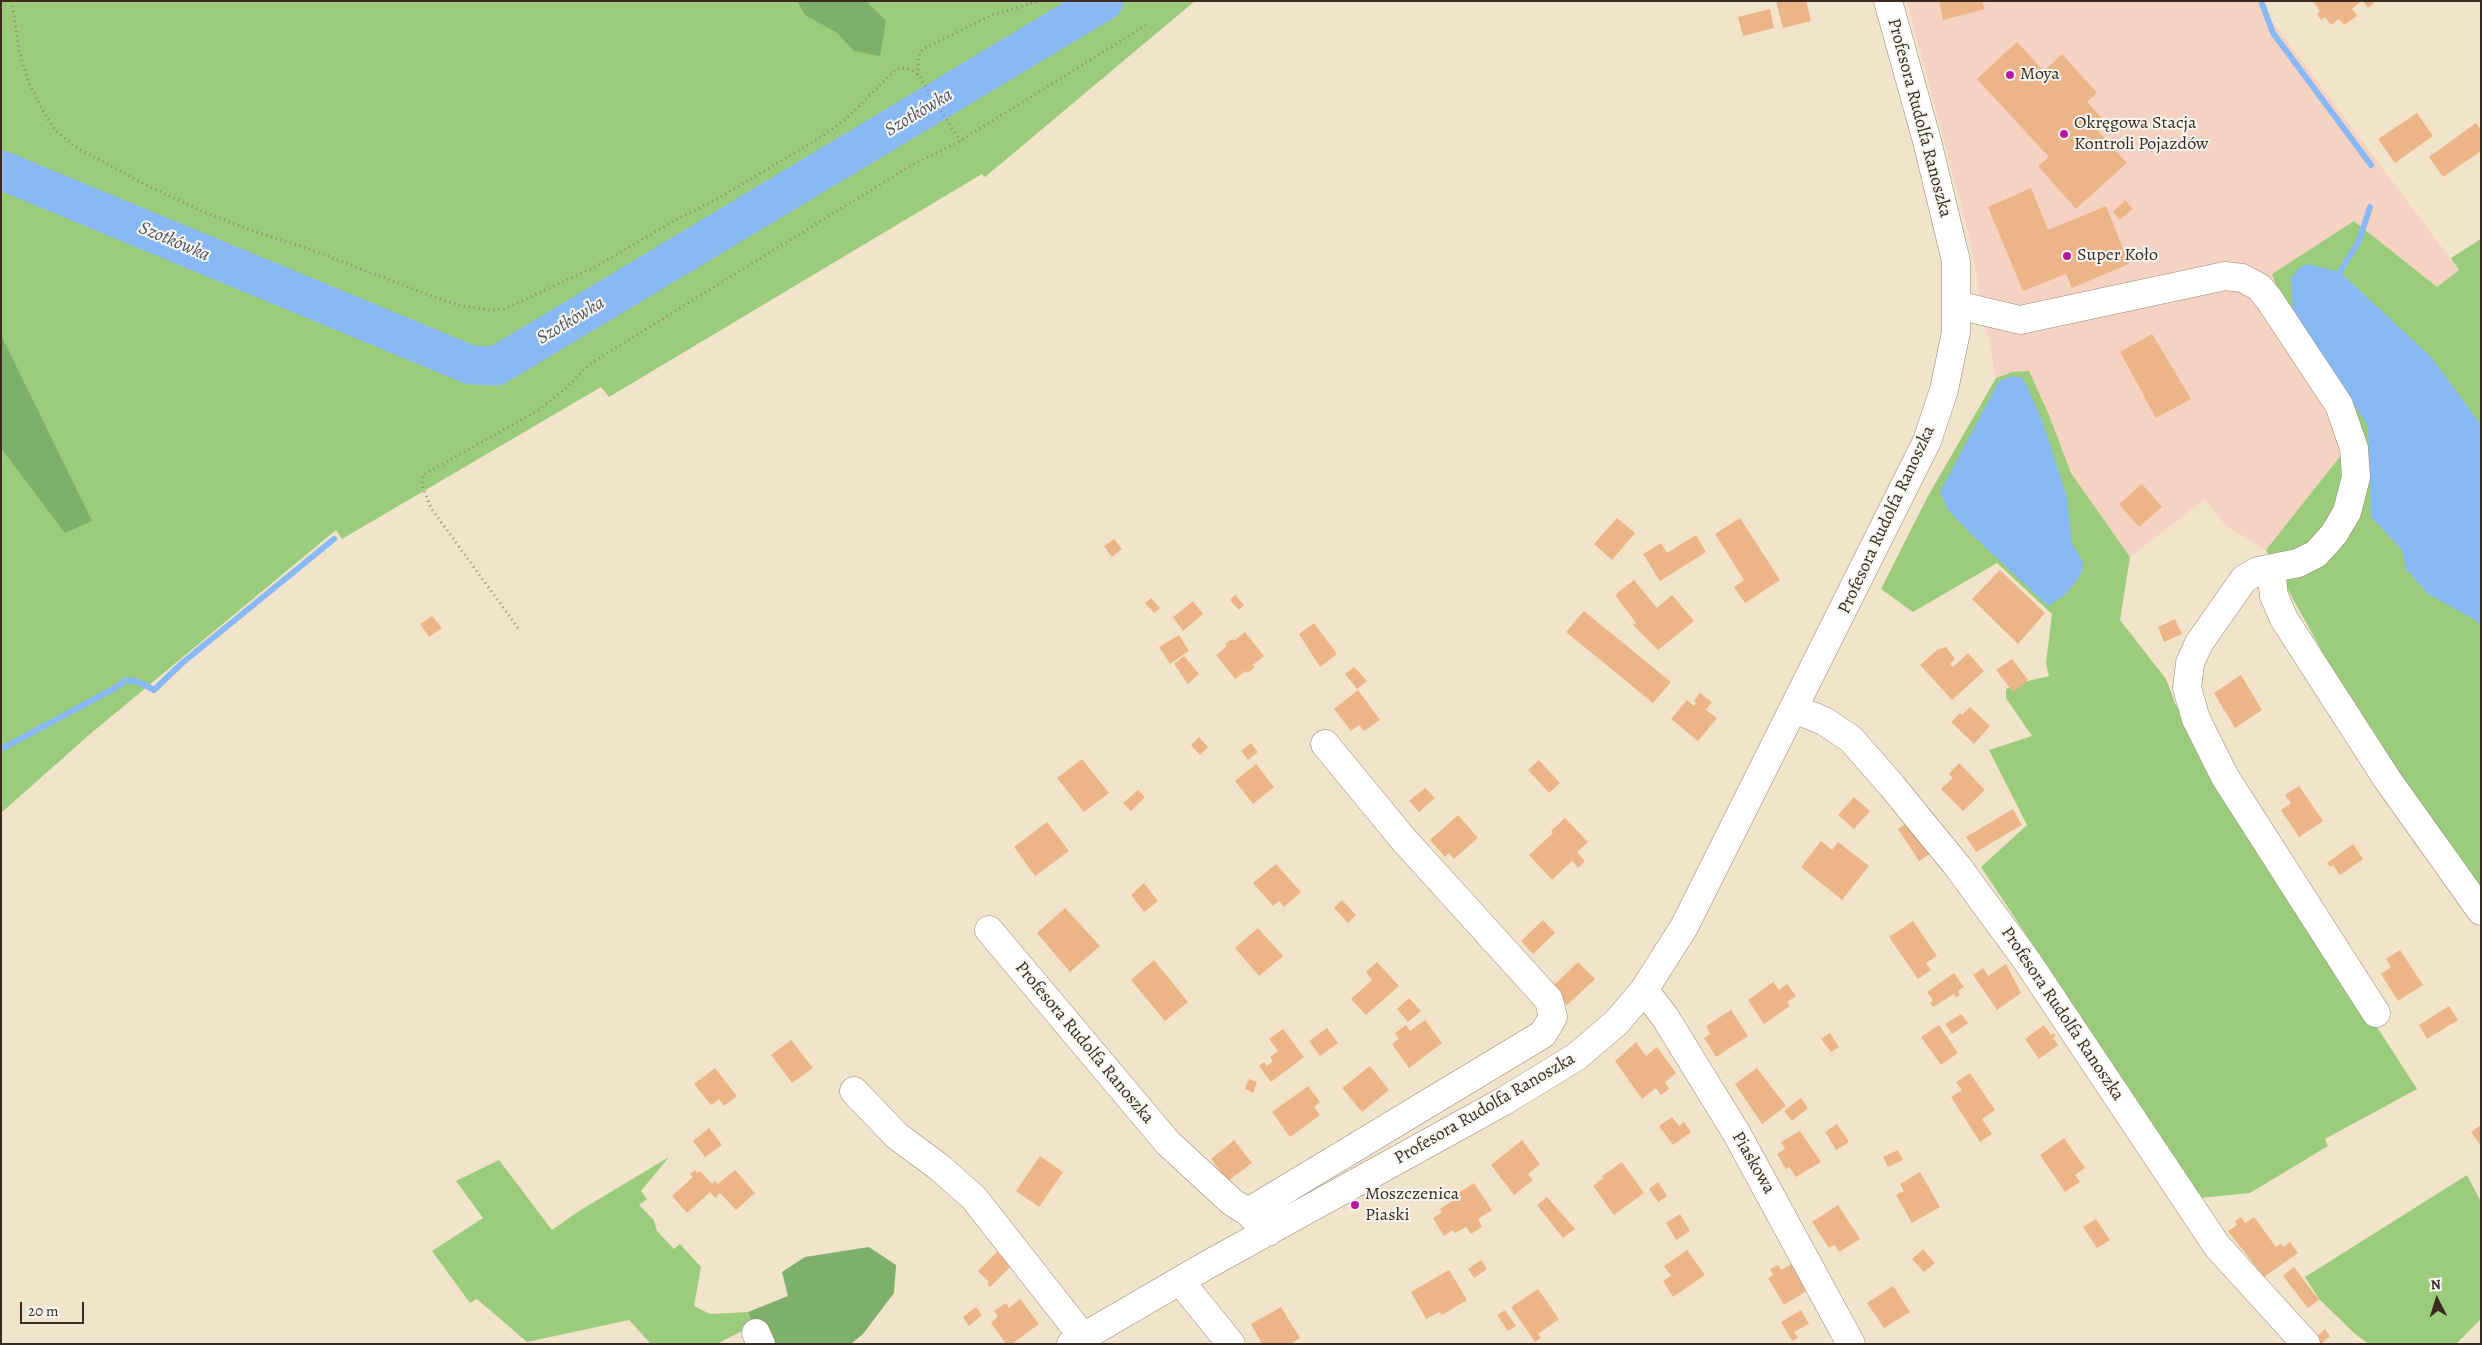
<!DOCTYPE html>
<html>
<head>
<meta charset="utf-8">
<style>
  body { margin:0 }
  #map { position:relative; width:2482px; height:1345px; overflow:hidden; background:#f2e4cb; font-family:Alegreya,serif }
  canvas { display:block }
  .frame { position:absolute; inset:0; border:2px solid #3b2a1e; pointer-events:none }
  .north { position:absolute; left:2412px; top:1275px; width:50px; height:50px; -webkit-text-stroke:4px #f6f6f2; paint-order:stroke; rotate:355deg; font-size:14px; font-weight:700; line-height:20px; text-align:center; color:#3b2a1e }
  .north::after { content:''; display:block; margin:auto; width:18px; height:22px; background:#3b2a1e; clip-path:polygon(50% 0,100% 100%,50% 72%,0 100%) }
  .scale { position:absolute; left:20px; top:1302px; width:64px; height:22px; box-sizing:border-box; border:2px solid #3b2a1e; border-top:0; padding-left:6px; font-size:15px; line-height:18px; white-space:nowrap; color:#3b2a1e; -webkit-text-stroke:4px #f6f6f2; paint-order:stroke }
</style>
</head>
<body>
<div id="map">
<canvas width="2482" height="1345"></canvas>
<div class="frame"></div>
<div class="north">N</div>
<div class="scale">20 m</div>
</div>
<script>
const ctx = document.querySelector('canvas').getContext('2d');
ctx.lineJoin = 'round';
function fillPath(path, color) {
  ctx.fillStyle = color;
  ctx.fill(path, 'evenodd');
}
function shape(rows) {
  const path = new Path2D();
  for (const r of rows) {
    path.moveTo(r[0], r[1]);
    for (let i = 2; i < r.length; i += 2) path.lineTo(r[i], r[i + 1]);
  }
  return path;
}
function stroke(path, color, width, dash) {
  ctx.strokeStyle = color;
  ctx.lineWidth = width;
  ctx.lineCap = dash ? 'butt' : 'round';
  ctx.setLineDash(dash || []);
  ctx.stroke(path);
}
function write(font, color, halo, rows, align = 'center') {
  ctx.font = font + ' Alegreya,serif';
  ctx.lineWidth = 4;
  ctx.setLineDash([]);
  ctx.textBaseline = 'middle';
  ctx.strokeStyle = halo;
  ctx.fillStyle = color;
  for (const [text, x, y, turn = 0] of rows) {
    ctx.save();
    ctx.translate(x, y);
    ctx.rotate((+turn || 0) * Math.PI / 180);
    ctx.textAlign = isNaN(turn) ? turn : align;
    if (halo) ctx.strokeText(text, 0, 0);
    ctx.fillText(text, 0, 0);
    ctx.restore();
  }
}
fillPath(shape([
  [1907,1,2257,1,2459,270,2437,287,2354,221,2361,430,2266,550,2226,526,2205,499,2130,557,2071,473,2049,415,2029,371,2012,372,1996,378,1969,236]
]), '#f6d2c3');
fillPath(shape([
  [1,1,1195,1,985,177,982,174,609,397,601,387,342,539,336,530,89,735,1,813],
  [2354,221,2437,287,2459,270,2451,258,2481,239,2481,896,2340,684,2266,550,2361,430,2285,310,2272,274],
  [2029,371,2049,415,2071,473,2130,557,2120,620,2166,679,2175,703,2193,732,2321,940,2417,1089,2325,1139,2328,1146,2250,1193,2199,1198,2147,1116,1981,867,2027,825,1989,750,2032,736,2006,698,2006,689,2020,683,2049,676,2046,663,2052,614,1997,563,1913,612,1881,589,1928,496,1996,378,2012,372],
  [669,1157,641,1191,647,1199,639,1205,654,1220,657,1231,674,1249,680,1244,701,1267,694,1306,710,1314,748,1312,753,1325,717,1344,651,1344,629,1320,527,1342,477,1299,470,1303,432,1251,483,1218,456,1181,499,1160,552,1230,579,1211],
  [2467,1175,2481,1202,2481,1319,2456,1344,2369,1344,2355,1334,2319,1299,2305,1277]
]), '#9bcc7b');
fillPath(shape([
  [797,1,866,1,886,21,880,56,854,51,836,32,805,15],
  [1,335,92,521,65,533,1,448],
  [869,1247,896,1265,894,1293,863,1334,851,1344,777,1344,763,1336,753,1325,748,1312,788,1296,782,1272,805,1257]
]), '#7cb06b');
fillPath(shape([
  [2307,264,2340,272,2432,358,2481,425,2481,629,2477,621,2428,594,2406,569,2402,550,2371,517,2368,426,2318,349,2293,317,2291,278,2300,267],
  [2012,376,2023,378,2042,420,2067,497,2072,543,2083,562,2082,572,2075,583,2064,596,2048,606,1971,534,1948,510,1940,492,1999,381]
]), '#88b9f5');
stroke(shape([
  [2261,1,2273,33,2371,165],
  [2340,272,2359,241,2370,207],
  [1,749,117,687,126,680,139,682,154,690,181,664,334,539]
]), '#88b9f5', 6);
stroke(shape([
  [1,170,471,365,496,366,1104,1]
]), '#88b9f5', 39);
fillPath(shape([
  [1776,1,1806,1,1811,21,1783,28],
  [1939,1,1982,1,1985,9,1943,20],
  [2313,1,2361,1,2352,9,2357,16,2344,25,2339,19,2331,25,2325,17,2321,20,2317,14,2320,11],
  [2363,1,2376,1,2368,8],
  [1770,9,1774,28,1743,36,1738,17],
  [2017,42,2044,71,2062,54,2097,93,2087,102,2106,123,2098,131,2127,163,2076,209,2038,166,2049,157,1977,79],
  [2417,113,2433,136,2395,163,2378,139],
  [2476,123,2481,131,2481,151,2443,177,2429,157],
  [2031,188,2048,230,2106,206,2129,264,2072,288,2066,274,2023,291,1988,207],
  [2125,200,2133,209,2120,220,2113,212],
  [2152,334,2191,399,2156,418,2120,352],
  [2142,484,2162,507,2139,527,2119,504],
  [1617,518,1635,533,1612,560,1594,544],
  [1740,518,1780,580,1745,603,1734,587,1744,580,1715,534],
  [1696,535,1706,552,1660,581,1643,554,1661,543,1667,553],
  [1114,539,1122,549,1112,557,1104,546],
  [2000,570,2045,613,2018,644,1972,599],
  [1634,580,1657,608,1672,595,1694,621,1658,650,1633,625,1636,623,1615,595],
  [1235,595,1244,605,1239,610,1230,600],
  [1151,598,1160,608,1154,613,1145,603],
  [1193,601,1203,614,1183,631,1173,617],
  [1584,611,1671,682,1653,703,1566,632],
  [432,616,442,628,429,637,420,624],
  [2175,619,2182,634,2164,642,2158,627],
  [1314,623,1337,654,1320,667,1299,634],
  [1245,632,1264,656,1253,665,1255,667,1248,673,1246,671,1235,679,1216,655,1227,646,1225,644,1232,639,1234,641],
  [1179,635,1189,651,1170,664,1159,647],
  [1946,647,1955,659,1950,664,1953,667,1968,653,1984,671,1952,700,1920,665,1937,650],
  [1184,656,1199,674,1188,684,1174,664],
  [2012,659,2028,680,2013,692,1996,670],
  [1354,667,1367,681,1357,689,1345,674],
  [2241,675,2262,710,2235,728,2214,693],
  [1358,690,1380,720,1364,731,1359,725,1351,731,1334,709],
  [1700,693,1712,702,1706,710,1717,718,1698,741,1671,719,1687,700,1694,706,1696,703,1694,701],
  [1970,707,1990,726,1974,744,1951,722,1960,713,1962,715],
  [1199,737,1208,747,1200,755,1191,745],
  [1251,743,1258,752,1248,760,1241,751],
  [1082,759,1109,793,1084,812,1057,778],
  [1539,760,1560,783,1549,793,1528,770],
  [1959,763,1985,790,1963,811,1941,789,1953,778,1949,774],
  [1256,764,1274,787,1253,804,1235,781],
  [2299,786,2323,821,2299,837,2281,810,2291,803,2285,795],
  [1425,788,1435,798,1419,812,1409,801],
  [1138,790,1145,797,1131,811,1123,803],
  [1854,797,1870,811,1854,829,1838,815],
  [2013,809,2022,825,1976,852,1966,837],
  [1458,815,1478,838,1454,859,1449,853,1445,857,1430,840],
  [1565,818,1588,842,1577,852,1585,861,1578,868,1572,861,1552,880,1529,855,1553,833,1551,831],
  [1910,821,1931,853,1919,861,1898,829],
  [1047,822,1069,851,1035,876,1014,847],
  [1821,841,1832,850,1838,842,1869,866,1842,900,1801,867],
  [2353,844,2363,859,2340,875,2333,865,2330,867,2327,863],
  [1276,864,1301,892,1284,907,1279,901,1273,906,1253,883],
  [1144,883,1158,901,1144,912,1131,895],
  [1342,900,1356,915,1348,923,1334,908],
  [1065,908,1100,946,1070,972,1037,933],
  [1543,920,1555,933,1533,954,1521,941],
  [1913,921,1937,956,1926,963,1931,970,1918,979,1889,937],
  [1258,928,1283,956,1259,976,1235,948],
  [2400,950,2423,985,2398,1001,2381,974,2391,967,2386,959],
  [1154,960,1188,1002,1165,1021,1131,980],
  [1377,962,1399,986,1366,1015,1351,999,1372,980,1366,972],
  [1578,962,1595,979,1567,1005,1551,988],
  [2006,964,2021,993,1997,1010,1973,975,1983,968,1988,976],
  [1954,973,1964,987,1958,991,1960,995,1956,998,1954,994,1933,1007,1930,1003,1933,1000,1927,992],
  [1773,982,1779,990,1787,984,1796,996,1787,1002,1790,1006,1764,1024,1748,1000],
  [1409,998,1421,1011,1408,1022,1397,1009],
  [2449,1006,2458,1020,2427,1039,2419,1025],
  [1731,1010,1748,1036,1716,1057,1704,1038,1710,1034,1706,1026],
  [1961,1014,1968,1023,1952,1034,1945,1024],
  [1425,1020,1442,1043,1409,1068,1392,1044,1399,1039,1395,1033,1406,1025,1410,1031],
  [1939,1025,1958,1053,1941,1065,1921,1037],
  [2044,1025,2051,1035,2054,1033,2056,1036,2053,1038,2058,1045,2039,1059,2025,1039],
  [1327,1028,1338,1043,1320,1056,1309,1041],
  [1283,1029,1304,1057,1271,1082,1259,1066,1264,1062,1267,1066,1273,1061,1270,1057,1278,1051,1269,1039],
  [1830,1033,1839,1047,1831,1052,1821,1039],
  [791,1040,813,1068,792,1083,771,1055],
  [1636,1042,1646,1056,1657,1047,1676,1073,1665,1082,1669,1089,1661,1095,1656,1088,1642,1099,1615,1061],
  [1370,1066,1389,1090,1362,1112,1342,1088],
  [715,1068,737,1096,724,1106,719,1099,711,1105,694,1084],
  [1757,1068,1786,1106,1762,1124,1735,1084],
  [1970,1073,1995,1110,1982,1119,1992,1134,1980,1142,1951,1097,1962,1090,1956,1082],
  [1249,1079,1257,1082,1253,1093,1245,1089],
  [1308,1086,1320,1102,1314,1107,1320,1115,1290,1137,1272,1112],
  [1801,1098,1808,1108,1792,1121,1784,1111],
  [1672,1117,1679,1126,1684,1122,1691,1132,1673,1145,1659,1126],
  [1837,1124,1849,1142,1836,1150,1825,1132],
  [2481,1125,2481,1146,2471,1132],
  [709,1128,722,1145,705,1157,693,1141],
  [1800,1131,1821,1162,1796,1177,1789,1167,1786,1169,1777,1154,1785,1149,1781,1142],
  [2064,1138,2085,1168,2075,1175,2080,1182,2065,1192,2040,1155],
  [1234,1140,1252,1163,1228,1181,1211,1159],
  [1522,1140,1540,1164,1528,1174,1533,1180,1514,1195,1491,1165],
  [1898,1150,1903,1160,1888,1167,1883,1157],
  [1040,1156,1063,1172,1039,1207,1016,1191],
  [1622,1162,1644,1193,1614,1215,1593,1186,1603,1178,1602,1176],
  [695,1170,697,1173,700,1171,712,1184,715,1181,718,1184,735,1170,755,1193,736,1210,720,1193,715,1198,710,1192,687,1213,672,1196,693,1177,690,1174],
  [1920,1172,1940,1207,1912,1223,1896,1195,1904,1191,1900,1184],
  [1658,1182,1667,1196,1658,1202,1649,1189],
  [1474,1183,1492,1210,1478,1219,1482,1227,1471,1234,1466,1227,1455,1233,1453,1230,1444,1236,1433,1218,1442,1212,1440,1209,1454,1200,1452,1197],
  [1547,1197,1575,1229,1563,1238,1537,1205],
  [1838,1205,1860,1239,1839,1252,1835,1245,1829,1248,1812,1222],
  [1680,1214,1690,1231,1676,1240,1666,1223],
  [2241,1217,2245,1223,2254,1217,2276,1247,2281,1244,2284,1247,2290,1242,2298,1253,2264,1277,2228,1231,2237,1225,2235,1221],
  [2096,1219,2110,1240,2097,1248,2083,1227],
  [1923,1249,1935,1263,1924,1272,1912,1259],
  [1687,1250,1705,1275,1673,1297,1663,1281,1671,1276,1664,1266],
  [997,1252,1011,1266,990,1287,987,1284,989,1282,978,1271],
  [1481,1260,1487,1269,1474,1278,1468,1269],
  [1792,1264,1808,1290,1784,1305,1768,1278,1773,1275,1770,1269,1778,1265,1781,1270],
  [2294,1267,2319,1300,2308,1308,2283,1276],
  [1449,1270,1467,1300,1442,1315,1439,1312,1426,1319,1411,1292],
  [1893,1286,1910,1312,1884,1328,1867,1303],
  [1538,1289,1559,1319,1538,1334,1541,1338,1535,1342,1511,1307],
  [1020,1299,1039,1324,1012,1344,1006,1344,991,1323,998,1316,994,1311,1006,1303,1009,1308],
  [976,1307,982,1315,969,1326,963,1317],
  [1281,1307,1300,1338,1290,1344,1262,1344,1251,1324],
  [1505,1310,1516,1326,1508,1331,1497,1315],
  [1801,1310,1809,1324,1794,1332,1798,1338,1792,1341,1781,1322],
  [2325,1329,2330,1336,2321,1344,2315,1338]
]), '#ecb587');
const minor = shape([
  [1957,305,2020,320,2225,276,2242,278,2259,287,2269,299,2339,405,2354,448,2356,477,2347,512,2334,534,2316,554,2298,563,2258,571,2244,579,2199,643,2190,663,2187,688,2196,719,2225,777,2376,1013],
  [2271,569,2274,596,2284,619,2387,779,2481,911],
  [1795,709,1824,721,1851,739,1892,786,1958,867,2027,961,2217,1246,2306,1344],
  [989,930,1168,1143,1232,1202,1248,1212],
  [1644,990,1665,1017,1737,1134,1851,1344],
  [854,1091,897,1136,939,1167,974,1198,1083,1337],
  [1268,1232,1248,1212,1543,1034,1553,1017,1549,1000,1404,840,1325,744],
  [1180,1281,1231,1344],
  [756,1333,761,1344],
  [1071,1344,1207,1265,1504,1101,1576,1057,1617,1022,1644,990,1684,927,1927,441,1944,390,1956,332,1956,261,1927,141,1888,1]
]);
stroke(minor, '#968774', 29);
stroke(shape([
  [12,1,19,51,29,83,47,118,55,130,74,146,148,186,202,211,253,231,304,247,442,300,463,306,490,310,504,309,595,267,672,222,719,198,819,138,846,119,896,69,905,68,912,70,920,77,960,141],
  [918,75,918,57,922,50,931,45,992,15,1040,1],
  [518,628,431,508,422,485,423,475,537,411,563,391,591,363,910,166,960,141,1148,24]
]), '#968774', 3, [1, 4]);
stroke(minor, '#fff', 28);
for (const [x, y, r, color] of [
  [2010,75,5,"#b5179e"],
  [2064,134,5,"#b5179e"],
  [2067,256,5,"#b5179e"],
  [1355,1205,5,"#b5179e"]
]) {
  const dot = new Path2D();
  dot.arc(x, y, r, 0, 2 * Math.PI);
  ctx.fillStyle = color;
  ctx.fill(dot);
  stroke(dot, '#f6f6f2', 2);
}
write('18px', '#3b2a1e', '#f6f6f2', [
  ["Moya",2020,75],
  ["Okręgowa Stacja",2074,124],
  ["Kontroli Pojazdów",2074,145],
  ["Super Koło",2077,256],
  ["Moszczenica",1365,1195],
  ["Piaski",1365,1216]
], 'left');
write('18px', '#3b2a1e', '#f6f6f2', [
  ["Profesora Rudolfa Ranoszka",1919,118,75],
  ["Profesora Rudolfa Ranoszka",1887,520,-65],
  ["Profesora Rudolfa Ranoszka",2062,1014,56],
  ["Profesora Rudolfa Ranoszka",1084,1043,50],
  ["Profesora Rudolfa Ranoszka",1485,1109,-30],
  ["Piaskowa",1753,1163,60]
]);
write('italic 19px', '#52555e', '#f6f6f2', [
  ["Szotkówka",919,113,-31],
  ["Szotkówka",174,242,23],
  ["Szotkówka",571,321,-31]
]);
</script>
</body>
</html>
